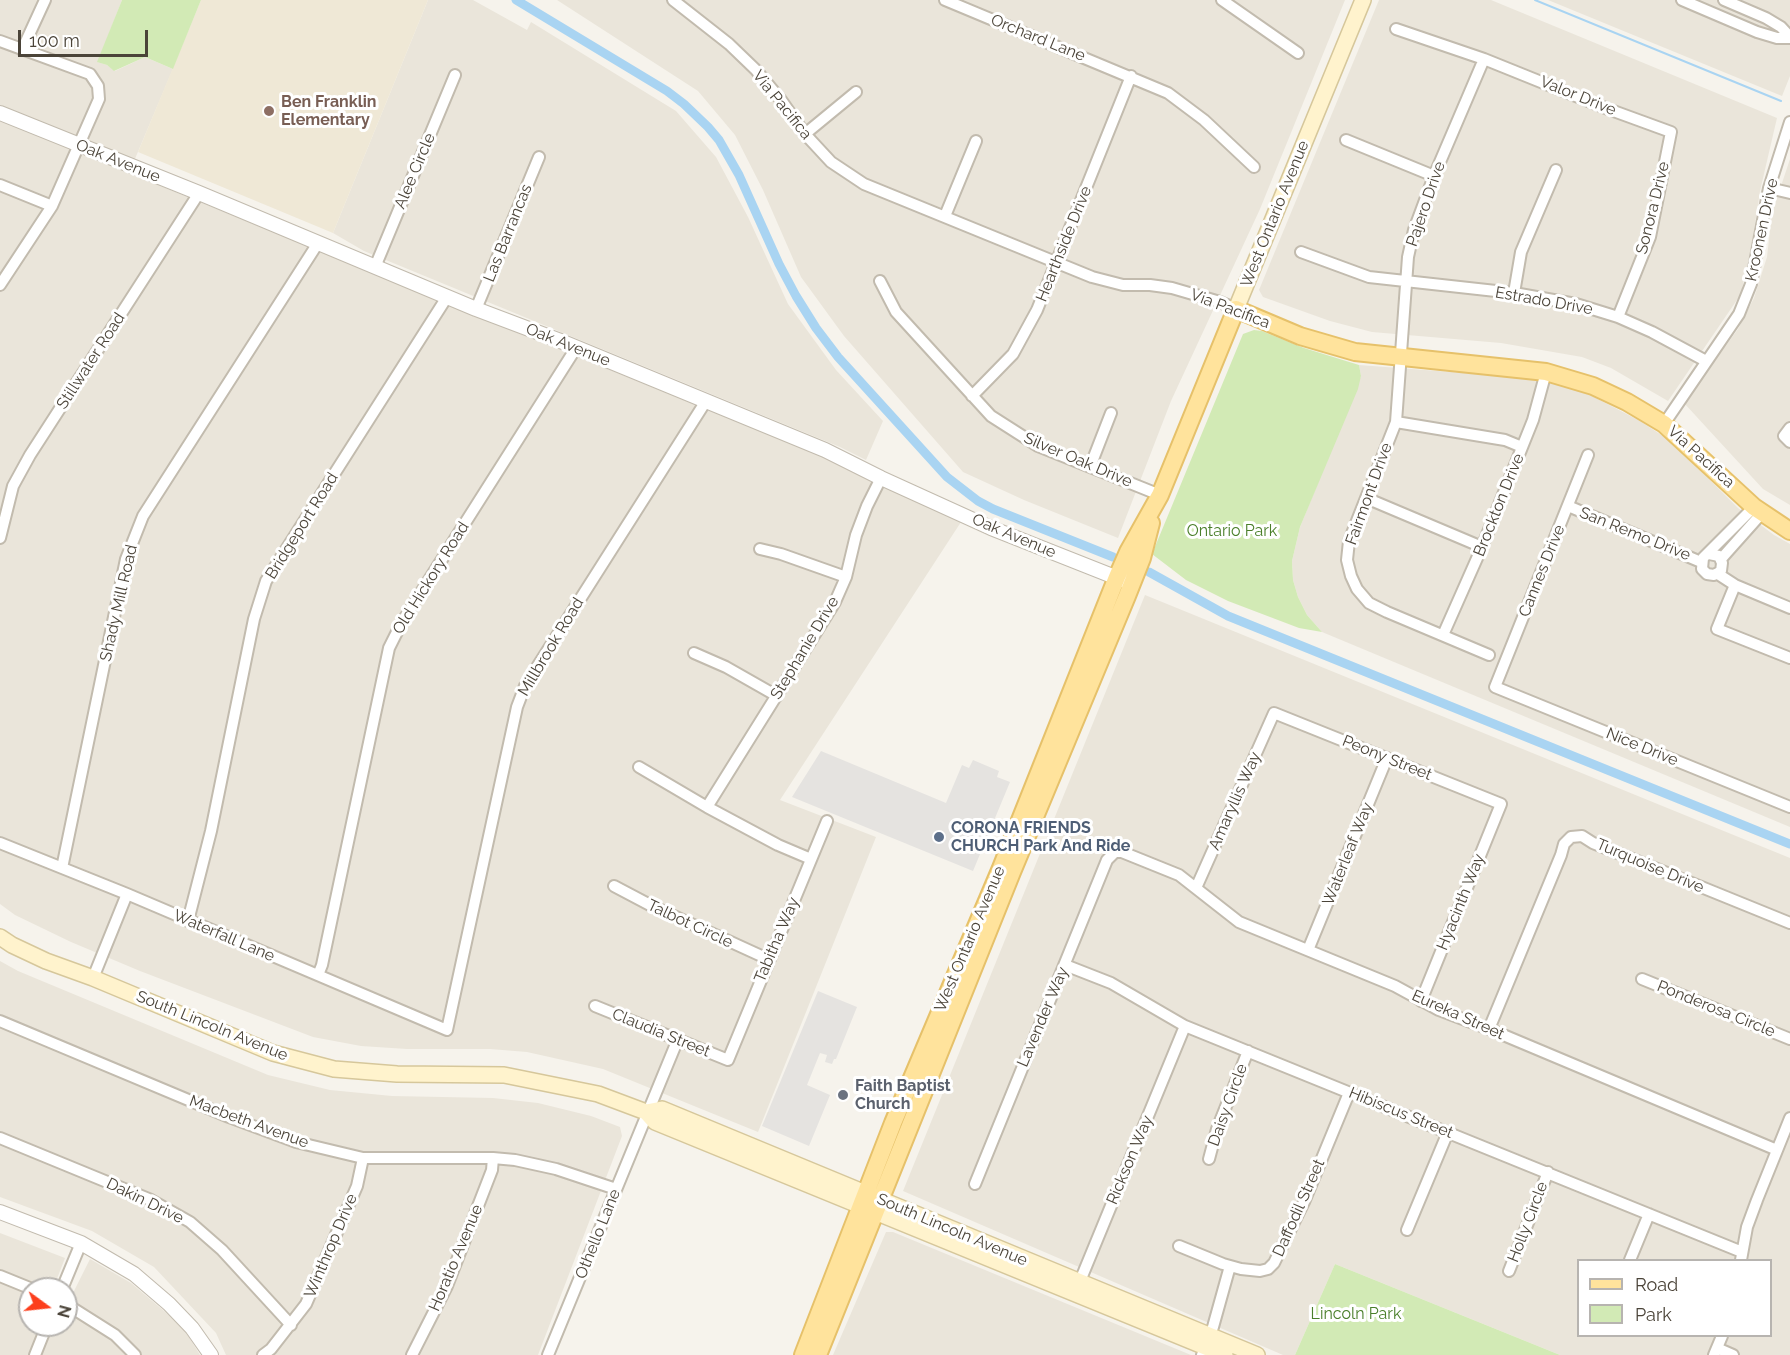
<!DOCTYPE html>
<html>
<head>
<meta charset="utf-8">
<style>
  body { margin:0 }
  #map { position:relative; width:1790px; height:1355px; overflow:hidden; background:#f6f3ec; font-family:Raleway,sans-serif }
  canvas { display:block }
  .legend { position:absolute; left:1577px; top:1259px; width:195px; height:78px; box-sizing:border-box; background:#fff; border:2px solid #b7b4b0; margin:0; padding:8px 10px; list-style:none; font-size:18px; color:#4b4439 }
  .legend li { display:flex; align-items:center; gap:12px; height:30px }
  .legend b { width:30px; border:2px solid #b7b4b0 }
  .north { position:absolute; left:18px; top:1277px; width:60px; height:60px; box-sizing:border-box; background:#fff; border:2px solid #b7b4b0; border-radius:50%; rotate:105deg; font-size:16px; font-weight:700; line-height:24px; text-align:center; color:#4b4439 }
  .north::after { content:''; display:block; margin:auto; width:21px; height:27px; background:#fc3f1d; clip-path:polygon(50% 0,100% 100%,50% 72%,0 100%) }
  .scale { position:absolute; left:18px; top:30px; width:130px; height:27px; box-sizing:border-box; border:3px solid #4b4439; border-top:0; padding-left:8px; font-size:18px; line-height:21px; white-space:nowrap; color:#4b4439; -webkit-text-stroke:4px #fff; paint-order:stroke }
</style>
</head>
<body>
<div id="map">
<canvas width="1790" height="1355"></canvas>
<ul class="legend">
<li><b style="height:8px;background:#ffe39c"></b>Road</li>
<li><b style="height:16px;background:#d2eab5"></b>Park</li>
</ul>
<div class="north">N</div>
<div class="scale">100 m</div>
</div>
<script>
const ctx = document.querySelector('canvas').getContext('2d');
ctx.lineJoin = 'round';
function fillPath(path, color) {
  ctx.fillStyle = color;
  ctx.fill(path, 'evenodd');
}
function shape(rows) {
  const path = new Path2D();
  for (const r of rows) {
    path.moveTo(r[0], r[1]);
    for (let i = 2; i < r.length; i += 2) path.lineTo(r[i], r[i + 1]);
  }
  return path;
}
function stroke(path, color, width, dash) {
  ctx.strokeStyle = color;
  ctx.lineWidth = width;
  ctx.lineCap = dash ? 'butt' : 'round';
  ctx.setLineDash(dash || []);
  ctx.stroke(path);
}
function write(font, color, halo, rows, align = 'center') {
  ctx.font = font + ' Raleway,sans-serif';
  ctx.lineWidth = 6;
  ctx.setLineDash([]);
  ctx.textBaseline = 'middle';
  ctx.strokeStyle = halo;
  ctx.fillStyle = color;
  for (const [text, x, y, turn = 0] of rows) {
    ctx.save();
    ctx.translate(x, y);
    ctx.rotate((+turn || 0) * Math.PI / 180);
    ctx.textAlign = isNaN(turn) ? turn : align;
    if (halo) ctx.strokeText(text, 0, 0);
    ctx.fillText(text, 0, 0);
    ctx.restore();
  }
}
fillPath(shape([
  [0,0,122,0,98,62,107,65,115,71,145,57,173,69,129,173,845,466,961,522,780,800,876,837,758,1132,603,1069,527,1052,490,1049,407,1049,361,1046,313,1037,140,971,71,942,15,915,0,904],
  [428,0,473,0,527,30,531,22,676,111,716,157,748,217,788,304,836,370,883,421,866,460,840,447,364,251,333,233],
  [557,0,1345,0,1260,209,1171,401,1118,538,1024,500,963,472,844,336,801,277,763,190,735,135,698,91],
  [1379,0,1491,0,1777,118,1760,191,1752,243,1741,294,1668,401,1611,368,1582,357,1501,343,1372,332,1330,321,1263,297,1259,290],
  [1548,0,1790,0,1790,76,1782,96],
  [1790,159,1790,505,1763,489,1684,403,1738,329,1754,298,1767,257,1772,213],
  [1359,365,1517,377,1568,386,1594,397,1640,421,1672,442,1738,508,1774,535,1790,544,1790,827,1322,632,1307,615,1298,597,1293,580,1292,561,1300,527,1361,376],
  [1145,595,1790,858,1790,1355,1560,1355,1335,1264,1295,1355,1283,1355,903,1191],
  [1578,1260,1770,1260,1770,1336,1578,1336],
  [0,961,18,971,268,1075,330,1090,392,1096,493,1098,538,1103,591,1116,620,1127,622,1136,538,1355,226,1355,216,1333,154,1267,92,1231,0,1197],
  [886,1232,893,1232,1191,1355,833,1355],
  [0,1233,65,1258,53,1289,30,1289,30,1325,66,1325,66,1307,90,1259,131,1283,183,1327,200,1355,0,1355]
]), '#eae5da');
fillPath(shape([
  [201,0,428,0,333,233,138,152]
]), '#efe8d6');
fillPath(shape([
  [122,0,201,0,173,69,145,57,114,71,107,65,97,62],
  [1254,330,1262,331,1304,348,1359,365,1361,376,1358,389,1300,527,1292,561,1293,580,1298,597,1307,615,1322,632,1299,628,1228,601,1186,580,1152,554,1243,334],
  [1335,1264,1560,1355,1295,1355]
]), '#d2eab5');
fillPath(shape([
  [821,751,946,803,962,765,969,768,973,760,999,771,997,777,1010,782,973,871,792,797],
  [818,991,857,1007,836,1059,834,1059,832,1064,825,1062,827,1055,820,1053,807,1085,830,1095,809,1146,762,1126]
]), '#e5e3e0');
stroke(shape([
  [1535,0,1781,101]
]), '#a9d4f2', 2);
stroke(shape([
  [516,0,667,91,684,104,708,127,719,140,739,175,779,264,796,296,816,328,838,357,947,477,978,501,993,509,1113,557],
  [1149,572,1228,616,1790,844]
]), '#a9d4f2', 9);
const minor = shape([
  [673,0,729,44,756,70,781,100,805,134,831,162,864,184,1092,277,1123,285,1150,285,1172,288,1220,302,1236,309],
  [945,0,1168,93,1204,120,1254,167],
  [1222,0,1298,53],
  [1682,0,1757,32,1777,38,1790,38],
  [1724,0,1766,18,1781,27,1790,37],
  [1396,29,1484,59,1608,109,1671,132,1650,237,1618,317],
  [0,41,90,74,98,86,99,99,52,206,0,285],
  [22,50,45,0],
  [1484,59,1434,176,1414,230,1408,257,1396,422,1349,541,1347,560,1351,576,1357,589,1369,603,1387,612,1489,655],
  [805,134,856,92],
  [1346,140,1434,176],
  [0,185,52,206],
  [1769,188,1790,193],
  [945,216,976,141],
  [1301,252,1369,277,1514,293,1576,304,1618,317,1652,332,1706,361],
  [375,267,455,75],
  [880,281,896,312,991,416,1038,446,1160,495],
  [1514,293,1521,252,1556,170],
  [476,309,539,157],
  [972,396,1013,354,1037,310,1131,76],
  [1396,422,1505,440,1522,447],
  [1664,424,1739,314,1751,284,1769,188,1790,122],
  [1790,428,1784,436,1790,442],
  [1588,455,1495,687,1790,807],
  [1090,467,1111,413],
  [1366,498,1482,547],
  [1568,506,1701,562],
  [0,538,13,486,30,455,199,193],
  [760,549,781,554,846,577],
  [1709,554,1719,556,1722,563,1721,571,1714,575,1707,574,1702,569,1703,558,1754,507],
  [1721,559,1762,513],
  [1718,574,1735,585,1790,608],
  [1735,585,1717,629,1790,658],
  [1443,635,1482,547,1533,420,1546,372],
  [694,653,726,667,777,696],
  [639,767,707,807,778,845,811,859],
  [707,807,835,602,846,577,856,535,867,506,881,478],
  [0,843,127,894,447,1030,517,707,525,686,706,401],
  [62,868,126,559,143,516,318,243],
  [614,886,650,905,768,959],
  [1196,888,1274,713,1501,804,1421,1001],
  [188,921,211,831,254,619,266,581,447,297],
  [1308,950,1387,758],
  [1065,965,1111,983,1185,1026,1742,1252],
  [318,975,322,965,389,648,401,624,576,348],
  [93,978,127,894],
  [1642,979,1790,1039],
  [595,1006,728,1060,827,821],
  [0,1021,229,1117,296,1142,363,1158,493,1158,515,1160,556,1169,616,1189],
  [1489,1029,1561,855,1564,844,1571,837,1582,836,1593,843,1790,923],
  [0,1138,151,1200,190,1222,222,1250,291,1325],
  [1209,1159,1217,1129,1248,1051],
  [975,1184,1107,860,1115,852,1122,852,1179,875,1239,922,1395,986,1439,1010,1489,1029,1777,1150],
  [1407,1230,1448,1132],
  [1179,1246,1223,1264,1241,1269,1260,1271,1268,1269,1274,1263,1304,1202,1349,1093],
  [1630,1260,1649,1214],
  [1741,1260,1747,1227,1757,1200,1790,1118],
  [1509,1271,1548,1172],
  [0,1276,32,1289],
  [1078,1286,1185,1026],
  [62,1289,81,1243],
  [66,1304,115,1335,135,1355],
  [1717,1348,1733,1355],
  [35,1355,47,1325],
  [263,1355,271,1349,306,1304,357,1186,363,1158],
  [412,1355,447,1286,492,1170,493,1158],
  [548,1355,678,1039],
  [1202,1355,1213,1327,1230,1266],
  [1714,1355,1722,1336]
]);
const tertiary = shape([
  [0,113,199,193,476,309,558,340,825,450,881,478,991,528,1125,581],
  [0,1212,81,1243,134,1274,169,1304,192,1328,211,1355]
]);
const secondary = shape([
  [1236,309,1363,0],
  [0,937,12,945,46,961,93,978,273,1053,334,1069,397,1074,504,1075,598,1094,646,1112,655,1122,1225,1355],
  [646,1112,662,1109,1257,1355]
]);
const primary = shape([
  [803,1355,893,1123,1001,868,1117,577,1128,552,1160,495,1236,309,1300,336,1355,352,1546,372,1593,386,1627,402,1664,424,1754,507,1790,531],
  [818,1355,1012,872,1127,596,1142,558,1151,523]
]);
stroke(minor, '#c2bbae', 14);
stroke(tertiary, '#c2bbae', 16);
stroke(secondary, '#d6c79b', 18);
stroke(primary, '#e6c16a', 20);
stroke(minor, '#fff', 10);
stroke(tertiary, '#fff', 14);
stroke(secondary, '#fff3cd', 15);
stroke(primary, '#ffe39c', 16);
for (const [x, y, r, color] of [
  [269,111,6,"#8d6e63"],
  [939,837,6,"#5c6f8a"],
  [843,1095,6,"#6b7280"]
]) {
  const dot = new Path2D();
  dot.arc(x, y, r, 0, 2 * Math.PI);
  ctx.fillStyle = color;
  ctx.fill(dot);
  stroke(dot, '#fff', 2);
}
write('16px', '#4b4439', '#fff', [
  ["Orchard Lane",1038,38,22],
  ["Valor Drive",1578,96,22],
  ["Via Pacifica",782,105,51],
  ["Oak Avenue",118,161,22],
  ["Alee Circle",415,171,-67],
  ["Pajero Drive",1426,204,-71],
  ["Sonora Drive",1653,208,-76],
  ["West Ontario Avenue",1275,214,-68],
  ["Kroonen Drive",1762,230,-78],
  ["Las Barrancas",508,233,-68],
  ["Hearthside Drive",1064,244,-68],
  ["Estrado Drive",1544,301,10],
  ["Via Pacifica",1230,309,21],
  ["Oak Avenue",568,345,22],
  ["Stillwater Road",91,361,-57],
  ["Via Pacifica",1701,457,42],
  ["Silver Oak Drive",1078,460,23],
  ["Fairmont Drive",1369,494,-70],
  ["Brockton Drive",1499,505,-68],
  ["Bridgeport Road",302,526,-58],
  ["San Remo Drive",1635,534,22],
  ["Oak Avenue",1014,536,23],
  ["Cannes Drive",1542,571,-68],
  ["Old Hickory Road",431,578,-58],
  ["Shady Mill Road",119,603,-77],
  ["Millbrook Road",551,647,-59],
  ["Stephanie Drive",805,648,-59],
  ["Nice Drive",1642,747,22],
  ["Peony Street",1387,758,22],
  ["Amaryllis Way",1235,801,-66],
  ["Waterleaf Way",1348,854,-68],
  ["Turquoise Drive",1650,866,23],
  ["Hyacinth Way",1461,902,-68],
  ["Talbot Circle",690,924,25],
  ["Waterfall Lane",224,936,23],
  ["West Ontario Avenue",970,939,-67],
  ["Tabitha Way",777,940,-67],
  ["Ponderosa Circle",1716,1009,22],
  ["Eureka Street",1458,1015,24],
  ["Lavender Way",1043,1017,-67],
  ["South Lincoln Avenue",212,1026,22],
  ["Claudia Street",661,1033,22],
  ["Daisy Circle",1228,1105,-70],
  ["Hibiscus Street",1401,1113,22],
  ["Macbeth Avenue",249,1122,20],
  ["Rickson Way",1130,1160,-67],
  ["Dakin Drive",145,1201,26],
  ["Daffodil Street",1299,1208,-66],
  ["Holly Circle",1528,1222,-69],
  ["South Lincoln Avenue",952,1230,23],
  ["Othello Lane",598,1234,-68],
  ["Winthrop Drive",331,1246,-67],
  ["Horatio Avenue",456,1258,-67]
]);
write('bold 16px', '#785e54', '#fff', [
  ["Ben Franklin",281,102],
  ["Elementary",281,120]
], 'left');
write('16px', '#4a7f2a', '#fff', [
  ["Ontario Park",1232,531],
  ["Lincoln Park",1356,1314]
]);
write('bold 16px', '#4e5e75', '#fff', [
  ["CORONA FRIENDS",951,828],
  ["CHURCH Park And Ride",951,846]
], 'left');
write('bold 16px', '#5b616d', '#fff', [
  ["Faith Baptist",855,1086],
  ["Church",855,1104]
], 'left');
</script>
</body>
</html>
